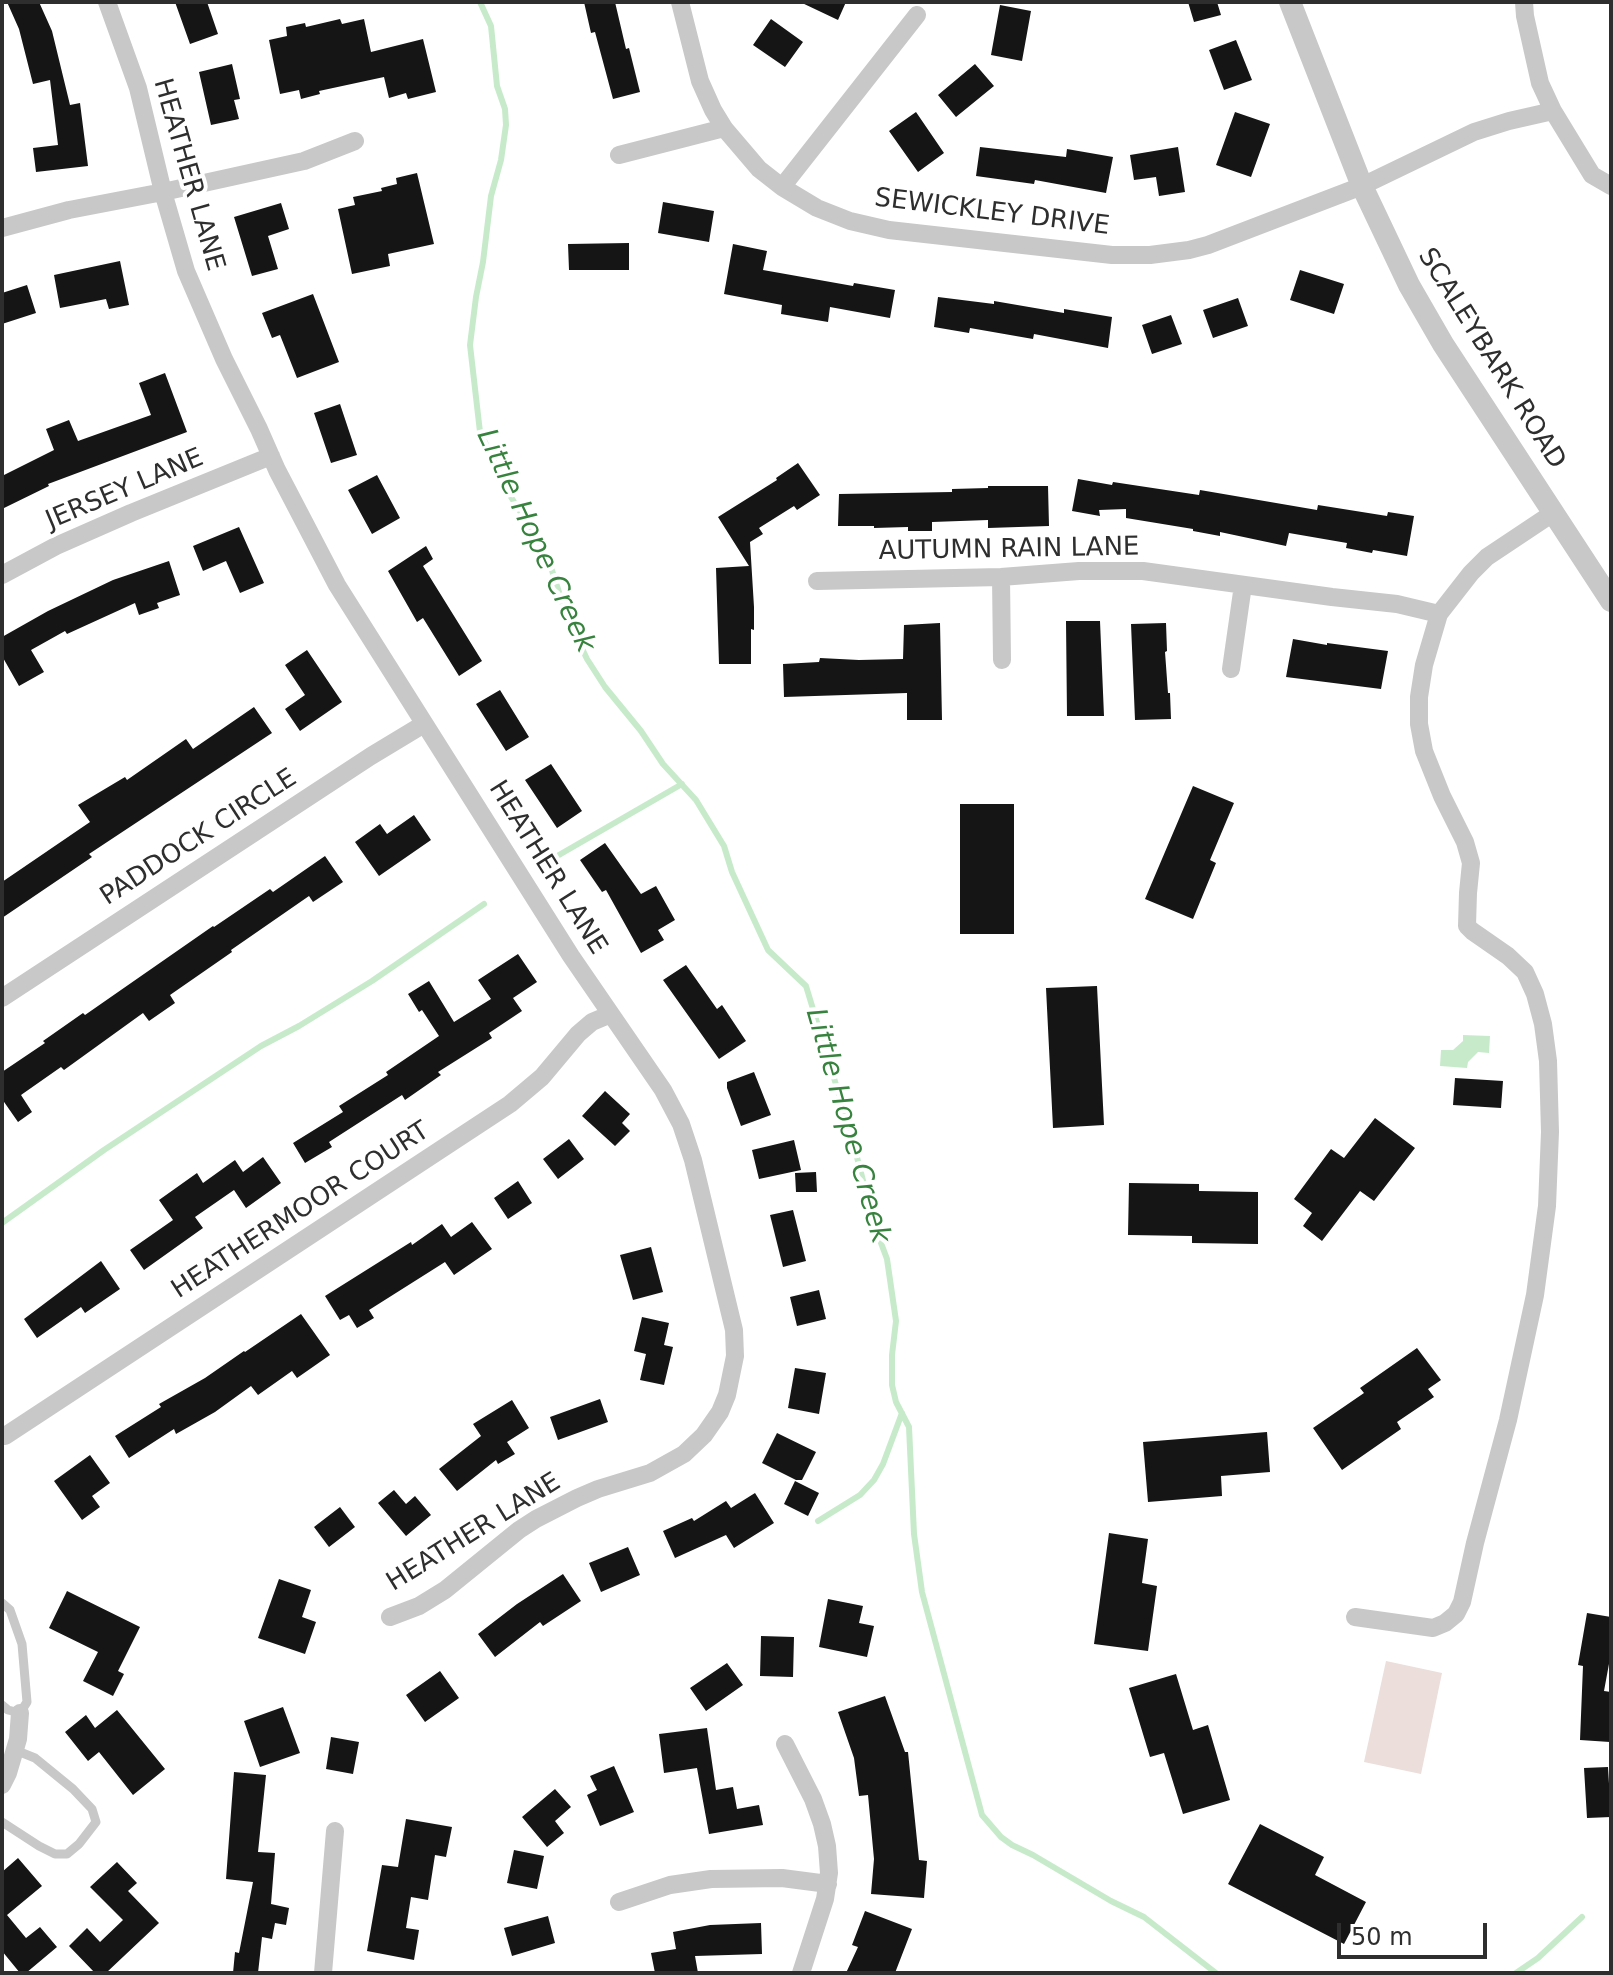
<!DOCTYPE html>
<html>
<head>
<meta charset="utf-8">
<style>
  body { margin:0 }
  #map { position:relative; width:1613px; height:1975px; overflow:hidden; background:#fff; font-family:"DejaVu Sans",sans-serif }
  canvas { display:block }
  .frame { position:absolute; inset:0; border:4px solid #2e2e2e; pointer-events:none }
  .scale { position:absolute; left:1337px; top:1923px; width:150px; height:36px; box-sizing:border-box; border:4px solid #2e2e2e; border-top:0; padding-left:10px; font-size:24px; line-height:28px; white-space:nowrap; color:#2e2e2e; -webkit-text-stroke:6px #fff; paint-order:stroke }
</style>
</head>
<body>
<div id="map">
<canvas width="1613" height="1975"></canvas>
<div class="frame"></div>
<div class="scale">50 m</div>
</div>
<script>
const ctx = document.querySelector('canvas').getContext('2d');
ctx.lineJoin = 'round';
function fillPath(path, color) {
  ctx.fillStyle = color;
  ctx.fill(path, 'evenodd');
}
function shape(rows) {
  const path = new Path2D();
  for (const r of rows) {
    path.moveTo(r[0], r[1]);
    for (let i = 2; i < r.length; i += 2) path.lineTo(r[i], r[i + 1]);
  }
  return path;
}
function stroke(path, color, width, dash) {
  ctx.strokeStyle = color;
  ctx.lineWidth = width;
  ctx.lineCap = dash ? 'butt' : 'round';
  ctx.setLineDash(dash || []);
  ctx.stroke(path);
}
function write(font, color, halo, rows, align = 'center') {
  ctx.font = font + ' "DejaVu Sans",sans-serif';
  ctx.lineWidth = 8;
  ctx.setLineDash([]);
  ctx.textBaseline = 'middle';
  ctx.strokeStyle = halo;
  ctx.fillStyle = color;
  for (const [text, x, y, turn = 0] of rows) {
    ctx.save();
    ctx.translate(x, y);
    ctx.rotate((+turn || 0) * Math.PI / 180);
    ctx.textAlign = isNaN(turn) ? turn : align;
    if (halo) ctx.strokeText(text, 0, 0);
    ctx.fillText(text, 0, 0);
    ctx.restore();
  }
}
fillPath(shape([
  [1386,1661,1442,1673,1421,1774,1364,1762]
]), '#ebdedb');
fillPath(shape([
  [1463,1035,1490,1036,1489,1053,1478,1052,1468,1062,1467,1068,1440,1066,1441,1050,1453,1050,1463,1041]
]), '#c7ebca');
stroke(shape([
  [480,2,491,26,497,86,505,109,506,125,501,160,491,196,483,262,476,297,470,345,480,432,511,497,547,555,567,617,587,659,605,687,641,731,663,764,696,800,724,846,732,872,768,950,806,986,851,1134,875,1227,887,1259,896,1321,892,1355,892,1385,896,1402,909,1427,914,1534,922,1592,982,1815,1001,1837,1012,1845,1033,1855,1111,1901,1144,1917,1216,1973],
  [552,859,682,784],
  [2,1223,104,1150,261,1046,299,1026,372,981,484,904],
  [818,1521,860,1495,874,1480,883,1464,902,1413],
  [1516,1973,1538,1958,1582,1917]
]), '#c7ebca', 6);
fillPath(shape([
  [7,2,39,2,52,31,70,105,80,103,88,166,36,172,33,148,58,145,50,80,33,84,19,29],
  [175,2,207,2,218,34,190,44],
  [584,2,615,2,626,49,629,48,640,92,613,99,595,32,591,33],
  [800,2,846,2,838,20],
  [1188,2,1217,2,1221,15,1194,22],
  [1000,5,1031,11,1022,61,991,55],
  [340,19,342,24,364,19,371,52,423,39,436,92,408,99,406,93,389,98,384,77,319,91,320,94,301,99,299,90,280,94,269,40,287,36,286,27,305,23,306,27],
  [771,19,803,42,785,67,753,45],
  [1236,40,1252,80,1224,90,1209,50],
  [232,64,240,99,234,100,239,119,211,125,199,72],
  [975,64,994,86,956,117,938,95],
  [916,112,944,153,918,172,889,131],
  [1235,112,1270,124,1251,177,1216,165],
  [980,147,1066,157,1067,149,1113,157,1106,193,1035,180,1034,184,976,176],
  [1178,147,1185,192,1159,196,1156,177,1134,180,1130,155],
  [417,173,434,244,388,254,390,266,352,274,338,209,355,205,353,197,382,191,381,188,397,184,396,178],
  [663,202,714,211,709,242,658,233],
  [281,203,289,229,268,236,278,269,252,276,234,217],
  [629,243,629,270,569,270,568,244],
  [733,244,767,251,763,270,853,286,854,283,895,290,890,318,830,307,828,322,781,314,782,305,724,294],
  [120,261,129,305,109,309,106,299,60,308,54,275],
  [1300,270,1344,284,1334,314,1290,300],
  [27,285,36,313,2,324,2,293],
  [313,294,339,362,297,378,280,335,272,338,262,313],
  [938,297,994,304,994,301,1064,313,1064,309,1112,317,1108,348,1034,334,1033,339,970,328,969,333,934,327],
  [1238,298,1248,326,1213,338,1203,310],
  [1171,315,1182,344,1152,354,1142,325],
  [165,373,187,432,48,484,49,486,2,509,2,476,54,450,46,429,69,420,78,441,151,415,139,383],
  [340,404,357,455,331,463,314,413],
  [798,463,820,495,797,510,794,506,759,528,763,534,750,542,754,607,754,630,751,629,751,664,719,664,716,568,749,566,718,517,777,480,776,478],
  [377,475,400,518,372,534,348,490],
  [1078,479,1112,485,1113,482,1199,495,1200,490,1317,510,1318,505,1387,516,1388,512,1414,516,1407,556,1373,550,1372,553,1346,548,1347,543,1289,533,1286,546,1220,532,1220,536,1193,531,1193,529,1126,518,1126,509,1099,510,1100,516,1072,511],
  [988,486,1048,486,1049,526,988,528,988,520,932,522,932,531,908,531,908,527,874,528,874,526,838,526,839,494,952,492,952,489,988,488],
  [239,527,264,583,240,593,226,561,203,571,193,546],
  [426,546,433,559,423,566,482,661,459,676,423,618,417,622,388,571],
  [169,561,180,595,157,603,159,608,139,615,135,603,67,634,65,631,31,650,44,672,19,686,2,656,2,637,48,611,113,580],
  [1066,621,1100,621,1104,716,1067,716],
  [940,623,942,720,907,720,907,693,784,697,783,664,819,662,820,658,859,660,903,659,904,625],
  [1166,623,1167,651,1165,652,1168,693,1170,693,1171,719,1135,720,1131,624],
  [1293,639,1327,645,1327,643,1388,651,1381,689,1286,677],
  [307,650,342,702,300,731,285,709,305,695,285,665],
  [500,690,529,737,506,751,476,704],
  [254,707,272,733,89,854,92,857,2,918,2,882,90,822,78,805,125,777,127,780,186,739,193,749],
  [551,764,582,811,557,828,525,780],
  [1193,786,1234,803,1210,860,1216,863,1193,919,1145,899],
  [960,804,1014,804,1014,934,960,934],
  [414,815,431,840,379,876,355,842,380,824,387,834],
  [605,843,641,894,656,886,675,920,658,930,664,940,641,953,606,890,602,892,580,860],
  [325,856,343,882,313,902,309,896,231,950,232,952,170,995,175,1003,149,1021,143,1013,64,1070,61,1067,21,1095,32,1112,18,1122,2,1099,2,1072,45,1043,43,1041,83,1013,85,1015,213,926,214,927,270,889,273,892],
  [518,954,537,982,513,998,522,1011,489,1033,492,1038,438,1072,441,1075,405,1100,402,1095,329,1142,332,1147,305,1163,293,1143,343,1112,339,1106,388,1075,386,1072,439,1036,422,1010,419,1012,408,994,429,981,454,1022,491,999,478,980],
  [686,965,717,1009,722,1005,746,1041,719,1059,663,980],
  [1097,986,1104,1125,1053,1128,1046,988],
  [754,1072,771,1115,741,1126,727,1088,727,1082],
  [1455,1078,1503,1081,1501,1108,1453,1105],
  [605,1091,630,1114,622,1123,630,1131,615,1146,582,1116],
  [1375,1118,1415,1148,1374,1201,1360,1191,1322,1241,1303,1226,1312,1213,1294,1199,1331,1149,1344,1158],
  [569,1139,584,1159,558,1179,543,1159],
  [794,1140,801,1170,759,1179,752,1150],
  [263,1157,281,1183,246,1208,234,1190,195,1217,203,1228,144,1270,130,1250,173,1220,159,1200,197,1173,203,1183,235,1160,243,1172],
  [816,1172,817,1192,796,1192,795,1173],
  [518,1181,532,1203,508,1219,494,1198],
  [1129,1183,1199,1184,1199,1191,1258,1192,1258,1244,1192,1243,1192,1236,1128,1235],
  [793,1210,806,1261,783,1267,770,1215],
  [472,1222,492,1249,454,1275,445,1262,369,1310,374,1318,357,1328,349,1315,340,1320,325,1296,411,1242,412,1245,442,1224,451,1237],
  [651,1247,663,1292,633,1300,620,1255],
  [101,1261,120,1289,85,1313,81,1307,37,1338,24,1319],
  [819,1290,826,1319,797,1326,790,1297],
  [301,1314,330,1355,297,1378,292,1371,258,1395,251,1386,215,1412,176,1434,174,1429,129,1458,115,1436,161,1407,159,1404,205,1378,244,1351,245,1352],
  [642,1317,669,1323,664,1345,673,1347,664,1385,640,1380,646,1354,634,1351],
  [1417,1348,1441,1380,1428,1389,1434,1397,1397,1422,1401,1429,1342,1470,1313,1428,1364,1393,1360,1388],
  [795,1368,826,1373,819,1414,788,1408],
  [600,1399,608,1422,558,1440,550,1417],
  [512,1400,529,1428,507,1442,515,1454,498,1464,496,1460,457,1491,439,1469,481,1436,473,1424],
  [1267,1432,1270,1472,1221,1476,1222,1496,1148,1502,1143,1442],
  [777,1433,816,1452,802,1480,796,1480,762,1463],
  [90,1455,110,1483,92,1496,100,1507,82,1520,54,1481],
  [795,1481,819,1493,808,1516,784,1504],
  [394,1490,406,1504,415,1496,431,1515,406,1536,378,1503],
  [755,1493,774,1523,734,1548,726,1535,675,1558,663,1531,692,1518,694,1521,726,1501,731,1508],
  [340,1507,355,1527,329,1547,314,1527],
  [1109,1533,1148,1539,1142,1583,1157,1586,1148,1651,1094,1644],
  [628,1547,640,1575,601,1592,589,1563],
  [563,1574,581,1601,543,1626,540,1622,495,1657,478,1634,517,1604],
  [279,1579,311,1590,302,1617,316,1622,305,1654,258,1638],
  [67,1591,140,1627,118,1671,124,1674,113,1696,83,1681,98,1652,49,1628],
  [828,1599,863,1606,859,1623,874,1626,867,1657,819,1647],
  [1587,1613,1611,1617,1611,1653,1604,1691,1611,1692,1610,1742,1580,1740,1583,1666,1578,1665],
  [761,1636,794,1637,793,1677,760,1676],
  [727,1663,743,1685,706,1711,690,1688],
  [440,1671,459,1698,425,1722,406,1695],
  [1176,1674,1193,1730,1208,1725,1230,1800,1183,1814,1164,1753,1150,1757,1129,1688],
  [885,1696,905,1752,908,1752,919,1860,927,1861,924,1898,871,1894,874,1859,868,1795,859,1796,854,1758,838,1712],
  [283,1707,300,1753,260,1767,244,1721],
  [117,1710,165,1769,133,1795,99,1752,88,1761,65,1732,86,1715,95,1728],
  [707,1728,716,1790,733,1787,737,1809,759,1805,763,1825,709,1834,697,1768,664,1773,659,1734],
  [331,1737,359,1742,353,1774,326,1769],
  [614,1766,634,1812,600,1826,587,1795,597,1790,590,1776],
  [1608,1767,1611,1817,1587,1818,1584,1768],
  [234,1772,266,1775,258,1852,275,1853,271,1904,289,1908,286,1925,275,1923,272,1939,262,1937,258,1973,233,1973,235,1952,239,1953,253,1882,226,1879],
  [555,1789,571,1807,555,1821,564,1833,547,1847,522,1817],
  [406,1819,452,1827,446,1857,435,1855,428,1900,411,1897,406,1928,419,1930,414,1960,367,1951,382,1865,398,1867],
  [1260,1824,1324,1857,1315,1875,1366,1902,1344,1944,1228,1884],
  [514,1850,544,1856,537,1889,507,1883],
  [18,1858,42,1886,7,1915,26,1938,40,1927,57,1947,26,1973,20,1973,2,1951,2,1872],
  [117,1862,137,1883,128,1891,159,1923,106,1973,95,1973,69,1946,87,1928,100,1942,123,1920,90,1887],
  [865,1911,912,1929,895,1973,846,1973,858,1947,852,1945],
  [548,1916,555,1943,512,1956,504,1928],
  [761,1923,762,1954,695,1956,698,1973,655,1973,651,1953,676,1949,673,1932,710,1925]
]), '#151515');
stroke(shape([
  [2,1603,10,1610,22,1644,27,1702,20,1713,8,1710,2,1705],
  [2,1822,39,1846,55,1854,67,1854,79,1844,96,1822,92,1809,73,1789,35,1758,15,1750]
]), '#c8c8c8', 9);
stroke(shape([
  [107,2,138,88,163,192,186,271,224,359,259,429,277,470,337,585,571,956,663,1090,681,1124,693,1160,734,1330,735,1356,727,1395,720,1412,704,1435,684,1454,650,1473,598,1489,577,1498,536,1519,519,1530,445,1590,419,1606,390,1617],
  [680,2,700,81,713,110,724,128,759,169,782,187,817,208,850,221,889,230,1112,255,1150,255,1189,250,1208,245,1362,186,1474,132,1509,121,1553,111],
  [1524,2,1525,16,1540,83,1553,111,1592,175,1611,186],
  [619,155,724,128],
  [782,187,917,15],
  [2,228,69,210,163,192,304,161,355,141],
  [2,575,56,546,131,513,271,456],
  [1001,577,1002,660],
  [817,581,1001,577,1079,571,1143,571,1332,597,1397,604,1439,614],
  [1231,669,1243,585],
  [2,998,371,756,424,724],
  [5,1436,510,1104,542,1077,578,1034,592,1022,611,1014],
  [1355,1617,1433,1628,1445,1623,1456,1614,1462,1602,1475,1543,1508,1420,1535,1295,1547,1206,1550,1132,1548,1061,1543,1024,1535,994,1525,972,1508,956,1472,931,1467,926,1468,893,1471,863,1465,842,1442,796,1424,751,1419,724,1419,697,1424,665,1439,614,1471,573,1487,557,1553,513],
  [785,1744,813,1799,822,1824,827,1846,829,1873,825,1899,801,1973],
  [2,1785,8,1773,18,1739,20,1713],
  [619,1902,670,1885,711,1879,782,1878,828,1884],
  [323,1973,335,1831]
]), '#c8c8c8', 18);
stroke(shape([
  [1290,2,1362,186,1409,285,1443,344,1611,601]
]), '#c8c8c8', 22);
write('26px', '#2e2e2e', '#fff', [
  ["HEATHER LANE",188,175,74],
  ["SEWICKLEY DRIVE",992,213,7],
  ["SCALEYBARK ROAD",1491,359,58],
  ["JERSEY LANE",125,490,-23],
  ["AUTUMN RAIN LANE",1009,550,-1],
  ["PADDOCK CIRCLE",199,838,-33],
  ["HEATHER LANE",547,868,58],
  ["HEATHERMOOR COURT",301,1211,-33],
  ["HEATHER LANE",474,1533,-32]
]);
write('italic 28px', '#37833e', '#fff', [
  ["Little Hope Creek",535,541,65],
  ["Little Hope Creek",847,1126,74]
]);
</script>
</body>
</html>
